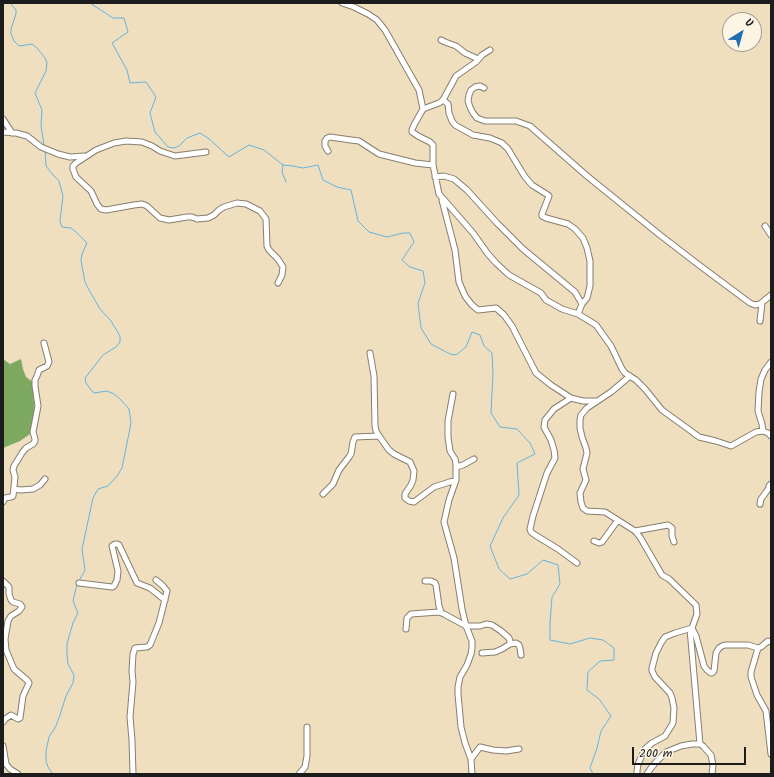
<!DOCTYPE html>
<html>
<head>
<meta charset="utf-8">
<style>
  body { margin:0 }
  #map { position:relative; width:774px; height:777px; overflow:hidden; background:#efdfbf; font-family:Kalam,sans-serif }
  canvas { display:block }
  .frame { position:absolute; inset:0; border:4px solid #1c1c1c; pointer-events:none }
  .north { position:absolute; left:722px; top:12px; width:40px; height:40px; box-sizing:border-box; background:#fcf5e5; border:1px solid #a29e95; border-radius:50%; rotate:37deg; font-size:11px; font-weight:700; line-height:16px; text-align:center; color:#1c1c1c }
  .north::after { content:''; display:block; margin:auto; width:14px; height:18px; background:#1f6fb2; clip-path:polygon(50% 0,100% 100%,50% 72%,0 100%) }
  .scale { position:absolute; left:632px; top:747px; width:114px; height:18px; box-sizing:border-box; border:2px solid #1c1c1c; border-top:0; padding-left:5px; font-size:12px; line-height:14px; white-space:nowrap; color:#1c1c1c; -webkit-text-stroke:3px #fcf5e5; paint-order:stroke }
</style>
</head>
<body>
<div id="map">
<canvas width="774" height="777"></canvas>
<div class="frame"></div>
<div class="north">U</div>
<div class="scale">200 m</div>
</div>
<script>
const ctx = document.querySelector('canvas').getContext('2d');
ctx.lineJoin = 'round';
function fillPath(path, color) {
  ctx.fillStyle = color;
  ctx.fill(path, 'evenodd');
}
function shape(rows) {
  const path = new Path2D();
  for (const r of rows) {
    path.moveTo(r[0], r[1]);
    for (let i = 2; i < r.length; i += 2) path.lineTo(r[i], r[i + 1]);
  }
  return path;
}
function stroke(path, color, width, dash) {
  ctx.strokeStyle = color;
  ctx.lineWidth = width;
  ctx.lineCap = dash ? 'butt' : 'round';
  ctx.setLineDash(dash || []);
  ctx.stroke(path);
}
fillPath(shape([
  [3,359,10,364,21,359,23,369,26,377,33,382,33,392,35,414,30,434,20,441,3,448]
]), '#7da961');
stroke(shape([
  [10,3,16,10,16,14,11,29,11,34,14,41,19,46,32,44,37,48,45,58,47,63,46,71,35,93,42,110,41,126,44,145],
  [90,3,113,18,124,18,128,32,112,43,127,70,130,83,146,82,156,97,150,113,155,132,168,147,174,148,179,146,187,138,200,133,208,138,229,157,249,145,264,150,283,165,282,172,286,182],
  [45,150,46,166,53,175,59,181,63,196,60,221,62,227,71,228,76,232,87,243,82,254,81,261,85,282,89,290,100,309,111,321,120,336,120,342,116,347,103,355,85,378,86,383,91,390,94,393,107,391,114,394,120,399,129,409,131,423,122,468,117,476,108,486,98,489,93,498,82,549,85,570,79,581],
  [283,165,293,166,303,168,318,165,323,180,337,187,351,190,358,221,369,232,387,237,403,233,410,233,414,242,402,260,410,267,423,271,425,283,418,303,421,328,431,344,450,354,456,355,466,347,472,332,480,335,484,346,492,353,493,373,491,413,500,427,517,429,530,443,535,454,517,463,519,495,503,518,490,546,499,569,510,579,527,574,543,560,558,565,560,584,552,597,550,623,550,640,570,644,590,638,603,640,614,648,614,660,600,661,588,672,587,690,599,699,611,716,601,731,597,748,590,768,593,774],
  [52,774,52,773,48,767,46,761,46,751,49,737,56,726,60,715,66,696,73,683,74,675,68,664,67,655,67,644,70,633,73,623,78,613,73,601,77,584]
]), '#64b4de', 1);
const minor = shape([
  [342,3,354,7,368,14,377,20,385,30,419,90,423,109,414,125,412,130,412,132,418,136,430,142,433,145,433,165,439,194,473,233,488,254,496,263,509,275,541,293,546,300,562,309,578,314,596,325,611,346,622,369,625,373,636,380,645,389,662,410,691,431,699,437,716,441,731,446,756,432,763,431,768,433,771,436],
  [441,40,445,42,456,46,465,53,478,59],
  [484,88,480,86,475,87,471,90,469,95,468,101,470,107,473,113,477,118,485,121,516,121,530,126,587,176,660,235,699,265,750,303,755,305,760,304,771,295],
  [443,100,448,104,449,113,452,121,455,125,473,135,490,138,502,143,508,149,525,177,532,185,548,195,549,196,542,214,542,216,546,218,568,224,575,229,583,238,587,248,590,261,590,286,587,298,582,304,578,314],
  [423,109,439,103,443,100,456,76,476,62,482,55,490,50],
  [3,119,12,133],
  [3,132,16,133,27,136,41,147,58,154,70,157,84,156],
  [328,151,325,146,325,141,327,138,330,137,351,140,359,141,379,154,415,163,433,165],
  [206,152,175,156,160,151,152,146,142,142,126,141,114,143,96,150,76,163,73,166,73,169,76,177,91,191,97,204,101,209,106,210,134,205,142,204,147,206,160,218,169,220,187,217,192,217,197,219,208,218,214,215,219,210,224,207,237,203,246,204,260,211,266,219,267,246,269,250,278,259,283,267,282,275,278,283],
  [435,177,444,176,454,179,467,190,497,223,523,249,575,292,582,304],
  [442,200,455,250,459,282,465,296,472,305,478,310,496,308,504,315,512,326,536,373,551,385,571,398,583,401,597,401],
  [765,226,771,235],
  [760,321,762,303],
  [370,353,374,376,375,426,376,431,379,436,389,450,394,454,410,462,414,471,413,480,411,485,405,494,405,498,409,501,414,502,434,487,456,480],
  [630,376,611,392,587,408,581,415,580,420,580,428,582,437,586,448,587,453,583,469,586,480,580,493,581,502,583,508,587,511,605,512,635,531,640,537,662,575,669,579,696,605,697,614,692,628],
  [453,394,448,421,448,437,450,451,455,459,456,464,456,480,449,500,444,522,454,558,462,609,466,626,472,641,472,648,471,654,467,665,460,677,458,687,458,694,461,727,465,743,471,759,472,774],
  [571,398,554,409,545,420,544,427,551,440,554,450,555,458,547,473,533,516,530,529,531,532,535,535,558,549,577,563],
  [763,431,762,424,758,411,759,392,761,379,765,370,771,362],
  [456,467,463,465,474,459],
  [14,489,21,490,33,489,40,485,45,479],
  [323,494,333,484,339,470,349,457,351,454,353,442,355,437,379,436],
  [3,502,5,498,11,497,13,496,15,477,13,470,14,466,22,453,26,448,33,444,35,441,35,439,33,432,38,406,35,386,35,380,37,376,39,370,47,366,49,362,44,343],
  [760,504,761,499,769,488,769,486,771,484],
  [635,531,668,525,672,528,672,536,674,542],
  [594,541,599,543,602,542,618,520],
  [3,581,9,587,9,594,11,600,13,602,20,604,22,607,19,611,11,616,8,621,5,639,6,650,14,669,28,681,29,683,23,696,20,718,18,719,11,715,5,719,3,722],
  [425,581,431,581,435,583,436,585,439,606,441,612],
  [79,583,112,587,114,586,117,580,118,571,112,546,115,544,117,544,119,545,137,583,150,588,165,600],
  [692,628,696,636,704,666,707,670,711,673,712,673,714,671,716,653,719,648,722,646,725,645,748,645,758,648,761,647,768,641,771,642],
  [406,629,407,618,411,614,439,612,444,614,466,626,480,626,486,624,492,625,501,631,509,638,510,641,510,644,502,649,495,652,482,653],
  [690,629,700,744],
  [510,644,516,643,519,645,520,648,521,655],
  [758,648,751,672,751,677,757,695,766,711,771,754],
  [3,746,6,764,10,769,18,774],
  [471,759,480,747,493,750,506,751,519,749],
  [133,774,132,740,130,717,133,682,132,671,133,654,135,648,147,647,150,645,159,623,167,591,163,586,156,580],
  [299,774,305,767,307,756,307,727],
  [637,774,637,771,638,764,645,749,652,743,665,736,673,723,674,708,672,698,670,693,655,677,652,671,652,668,656,653,661,643,665,637,675,633,692,628],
  [647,774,651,768,657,761,666,752,681,746,692,744,700,744,703,746,711,755,713,765,712,774]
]);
stroke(minor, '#867e6e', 7);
stroke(minor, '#fff', 5);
</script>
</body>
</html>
